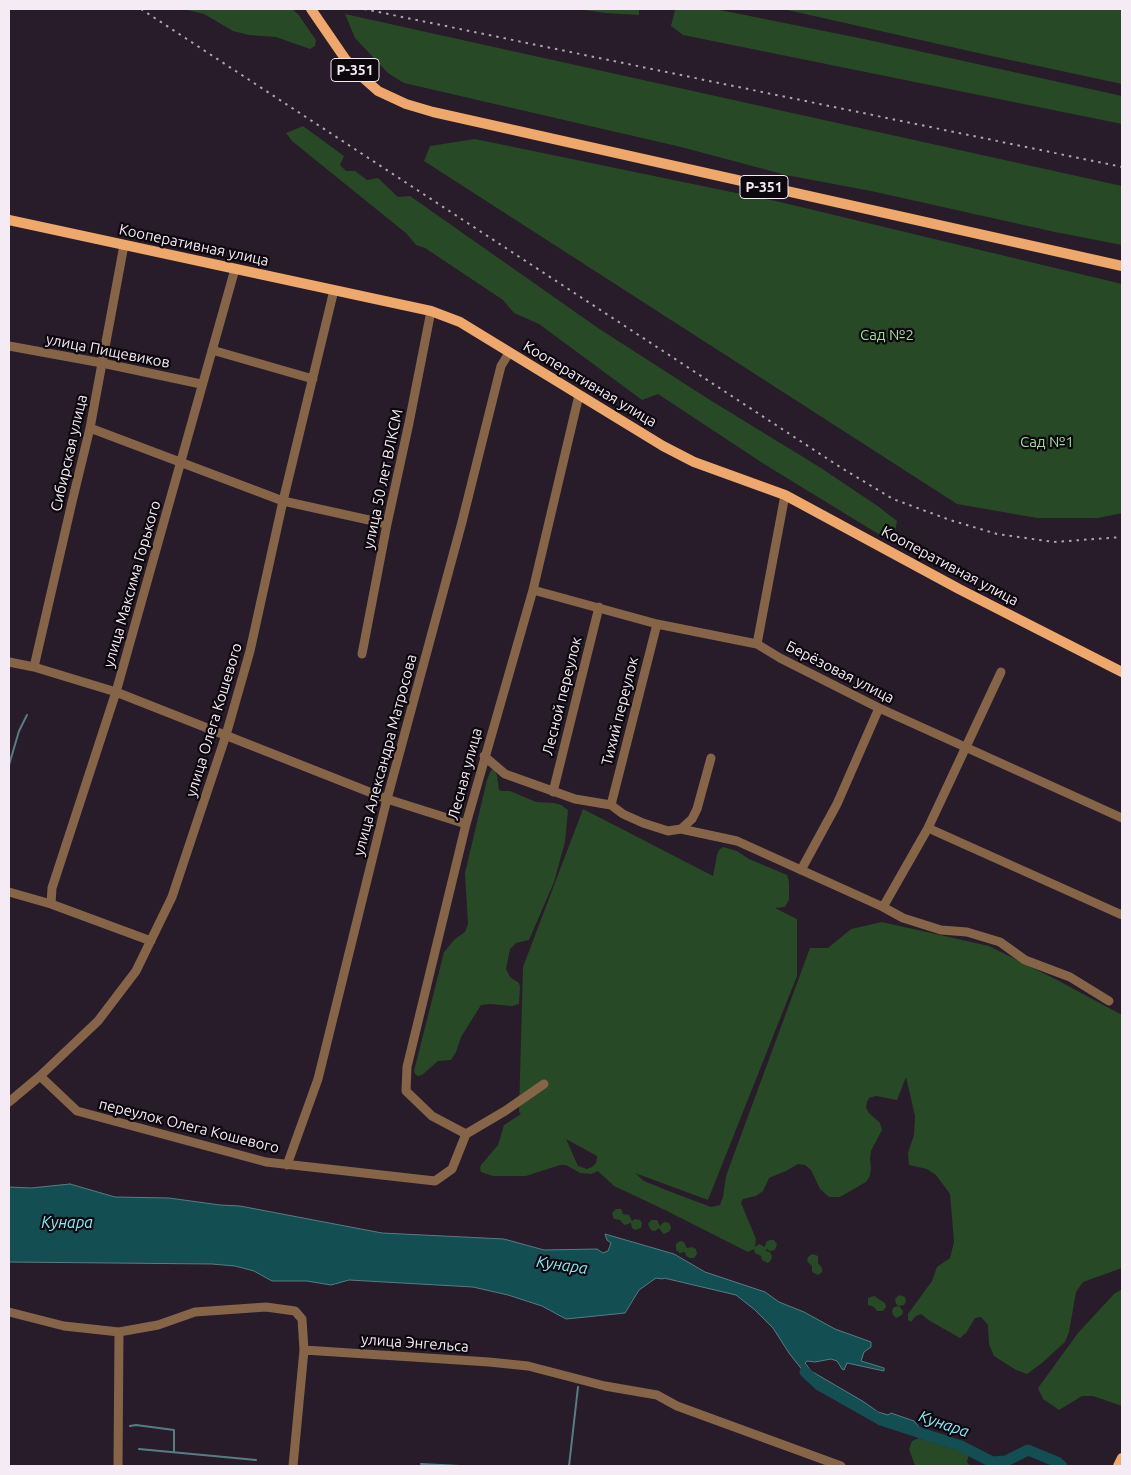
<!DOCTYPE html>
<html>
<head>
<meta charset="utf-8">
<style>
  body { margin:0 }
  #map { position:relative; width:1131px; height:1475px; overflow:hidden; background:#281b2a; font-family:Ubuntu,sans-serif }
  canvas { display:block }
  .frame { position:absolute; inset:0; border:10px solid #f4ebf5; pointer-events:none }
</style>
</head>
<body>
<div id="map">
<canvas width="1131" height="1475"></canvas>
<div class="frame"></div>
</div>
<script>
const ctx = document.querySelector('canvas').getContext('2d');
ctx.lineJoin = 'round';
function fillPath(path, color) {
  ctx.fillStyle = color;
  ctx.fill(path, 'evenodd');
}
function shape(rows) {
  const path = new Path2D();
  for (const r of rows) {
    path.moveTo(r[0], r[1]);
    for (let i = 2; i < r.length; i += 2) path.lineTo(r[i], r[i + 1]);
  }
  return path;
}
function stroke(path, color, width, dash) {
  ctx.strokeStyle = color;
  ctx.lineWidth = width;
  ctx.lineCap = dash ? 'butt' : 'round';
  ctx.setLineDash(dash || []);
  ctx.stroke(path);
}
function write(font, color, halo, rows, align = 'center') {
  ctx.font = font + ' Ubuntu,sans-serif';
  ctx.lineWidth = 4.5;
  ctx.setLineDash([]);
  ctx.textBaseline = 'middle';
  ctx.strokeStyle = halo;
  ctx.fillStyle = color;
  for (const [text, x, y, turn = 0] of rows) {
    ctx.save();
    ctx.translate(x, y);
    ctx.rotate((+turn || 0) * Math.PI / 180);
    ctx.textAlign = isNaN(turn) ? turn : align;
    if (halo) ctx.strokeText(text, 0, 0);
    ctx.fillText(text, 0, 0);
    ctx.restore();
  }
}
fillPath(shape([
  [183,9,292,9,298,14,316,40,315,46,310,49,276,37,249,35,233,31,204,14],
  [577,9,639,9,639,15,605,13],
  [677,9,710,9,720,10,864,39,1122,96,1122,124,683,35,671,26,675,10],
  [783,9,1122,9,1122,84,987,55],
  [345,14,1122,186,1122,245,1055,232,871,191,786,175,681,147,404,83,388,73,355,38],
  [303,126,344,156,340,165,346,171,355,171,367,180,378,178,398,197,410,196,598,328,710,400,821,468,879,507,897,521,893,543,764,464,658,394,642,400,539,324,514,313,503,300,425,248,416,245,407,234,292,141,286,133],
  [475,139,780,202,1122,284,1122,513,1098,518,1037,518,957,504,424,161,430,146],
  [491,770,494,770,497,775,499,790,502,791,510,791,536,802,554,803,561,805,568,810,565,842,554,882,529,940,516,943,510,949,506,969,510,977,519,983,520,987,519,1004,512,1006,490,1004,481,1005,461,1037,456,1052,451,1060,438,1061,422,1075,418,1076,415,1074,414,1071,444,952,455,939,465,932,468,924,465,873,487,780],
  [583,809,713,876,717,855,719,850,723,847,737,851,749,859,787,875,789,882,789,900,785,907,775,908,797,919,797,976,708,1200,635,1173,644,1181,666,1190,711,1207,720,1205,723,1197,726,1176,810,948,828,948,851,929,882,922,989,946,1059,981,1122,1015,1122,1268,1083,1282,1076,1292,1069,1332,1065,1342,1042,1363,1027,1374,1016,1370,994,1356,989,1344,988,1325,981,1317,975,1318,966,1333,960,1338,930,1321,921,1314,916,1316,911,1322,908,1320,908,1314,932,1281,937,1267,950,1258,954,1242,950,1194,936,1175,927,1169,909,1165,908,1153,914,1135,915,1116,906,1077,897,1100,876,1096,869,1098,867,1102,866,1108,869,1113,880,1123,882,1130,871,1151,870,1158,871,1168,870,1176,866,1182,840,1197,829,1197,820,1189,811,1170,805,1165,798,1164,786,1171,769,1178,763,1191,756,1196,743,1199,741,1203,756,1239,755,1247,759,1244,765,1247,766,1242,770,1240,774,1240,777,1244,775,1250,770,1251,766,1249,766,1251,770,1252,772,1256,771,1260,768,1263,762,1260,761,1256,755,1253,754,1249,748,1252,665,1210,614,1186,598,1171,591,1174,580,1173,566,1165,560,1165,526,1176,493,1176,481,1172,480,1168,481,1165,498,1145,504,1125,521,1114,519,1112,523,967],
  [566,1139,597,1156,596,1163,592,1167,587,1169,578,1166],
  [616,1209,621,1209,623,1214,629,1215,632,1221,635,1219,640,1220,642,1223,641,1228,635,1230,632,1228,631,1223,624,1225,620,1220,614,1219,612,1213],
  [651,1220,657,1220,660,1226,664,1222,669,1223,671,1227,670,1231,664,1234,661,1231,659,1228,655,1231,651,1230,648,1224],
  [680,1241,684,1242,687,1248,692,1247,696,1249,697,1254,694,1258,690,1258,686,1256,685,1252,680,1253,676,1250,676,1244],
  [812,1254,818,1256,818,1263,822,1268,822,1272,818,1275,812,1272,812,1266,807,1261,808,1257],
  [1122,1289,1122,1406,1093,1396,1082,1396,1059,1410,1043,1399,1038,1388,1078,1333,1114,1294],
  [899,1295,905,1297,906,1301,904,1305,899,1306,903,1311,902,1315,896,1318,893,1315,892,1311,894,1307,899,1306,896,1304,895,1299],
  [874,1296,885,1303,886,1307,883,1311,877,1311,874,1307,868,1305,868,1298],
  [919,1438,969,1454,967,1462,970,1466,915,1466,909,1449,912,1441]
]), '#284925');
const water = shape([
  [70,1184,115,1197,169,1198,220,1205,240,1206,382,1233,504,1239,544,1250,597,1249,603,1253,608,1251,611,1243,607,1240,605,1234,674,1254,705,1272,765,1292,779,1302,804,1312,835,1329,871,1342,871,1347,864,1352,861,1361,884,1368,884,1371,847,1363,844,1370,842,1369,837,1361,831,1359,815,1362,807,1361,805,1363,811,1371,864,1402,878,1412,888,1415,891,1413,914,1421,919,1427,915,1434,907,1428,874,1417,843,1400,807,1376,789,1353,773,1328,755,1310,736,1295,664,1278,663,1279,656,1278,639,1290,625,1313,566,1319,542,1306,508,1295,473,1287,349,1280,331,1285,307,1281,272,1281,254,1271,235,1266,212,1264,9,1262,9,1187,31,1188,70,1184]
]);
fillPath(water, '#134e53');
stroke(water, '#567d84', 1);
stroke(shape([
  [9,765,19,731,27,715],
  [130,1426,136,1425,174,1430,174,1452],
  [139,1449,256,1460],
  [421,1464,460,1466],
  [569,1466,578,1387]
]), '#567d84', 2);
stroke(shape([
  [805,1372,819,1385,881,1420,961,1446,992,1462,1006,1461,1028,1450,1057,1462,1062,1466]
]), '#134e53', 11);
stroke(shape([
  [9,346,102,363,201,384],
  [212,350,313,379],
  [90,428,283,501,387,524],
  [533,590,657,624,757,644,780,658,879,708,1122,818],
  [757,644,785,495],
  [362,654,387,524,409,423,431,311],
  [9,662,34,667,116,692,387,799,466,824],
  [34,667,72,502,90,428,124,245],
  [484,756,505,774,575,799,611,805,623,814,643,823,668,831,681,829,737,841,883,907,903,918,941,930,967,932,1000,942,1025,960,1070,977,1109,1001],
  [553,792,599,607],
  [611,805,657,624],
  [928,828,1122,915],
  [681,829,692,819,697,809,711,758],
  [801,870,837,804,879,708],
  [9,892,51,904,151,941],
  [51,904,52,888,116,692,235,269],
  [883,907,928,828,1001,672],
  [40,1076,77,1111,266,1162,435,1181,452,1169,466,1134,505,1111,544,1084],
  [9,1102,40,1076,98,1021,136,971,172,897,226,735,250,651,283,501,334,290],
  [466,1134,432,1116,406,1091,407,1067,466,824,533,590,579,395],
  [287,1165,318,1079,387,799,462,522,501,366,509,353],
  [9,1312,64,1326,119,1332,158,1325,195,1312,266,1307,295,1311,302,1319,304,1350,489,1362,528,1366,605,1386,657,1395,677,1406,841,1466],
  [118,1466,119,1332],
  [293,1466,304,1350]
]), '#866448', 9);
stroke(shape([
  [311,9,346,60,360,75,378,91,406,104,433,112,1122,266],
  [9,220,431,311,460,322,663,446,694,462,785,495,959,589,1122,672],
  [1118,1466,1122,1458]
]), '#eea86b', 10);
stroke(shape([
  [141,9,840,467,893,499,950,520,997,534,1054,542,1122,537],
  [364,9,1122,167]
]), '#afa4b0', 2, [2.5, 5]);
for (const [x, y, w] of [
  [355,70,48],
  [764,187,48]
]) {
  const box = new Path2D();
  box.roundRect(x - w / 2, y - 11.5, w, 23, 4);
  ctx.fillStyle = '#0d080e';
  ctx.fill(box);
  stroke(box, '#f4ebf5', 1);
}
write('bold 14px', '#f4ebf5', null, [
  ["Р-351",355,70],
  ["Р-351",764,187]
]);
write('15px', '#f4ebf5', '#0d080e', [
  ["Кооперативная улица",194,245,12],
  ["улица Пищевиков",108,351,11],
  ["Кооперативная улица",590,384,31],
  ["Сибирская улица",69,453,-77],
  ["улица 50 лет ВЛКСМ",383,479,-78],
  ["Кооперативная улица",950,566,28],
  ["улица Максима Горького",132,584,-74],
  ["Берёзовая улица",840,672,27],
  ["Лесной переулок",562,696,-76],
  ["Тихий переулок",620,711,-76],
  ["улица Олега Кошевого",214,720,-73],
  ["улица Александра Матросова",385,755,-75],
  ["Лесная улица",465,774,-75],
  ["переулок Олега Кошевого",189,1126,14],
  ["улица Энгельса",415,1343,4]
]);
write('15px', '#a1d99b', '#0d080e', [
  ["Сад №2",887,335],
  ["Сад №1",1047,442]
]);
write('italic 16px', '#7dedf6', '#0d080e', [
  ["Кунара",67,1223],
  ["Кунара",562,1265,8],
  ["Кунара",944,1424,19]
]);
</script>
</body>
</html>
